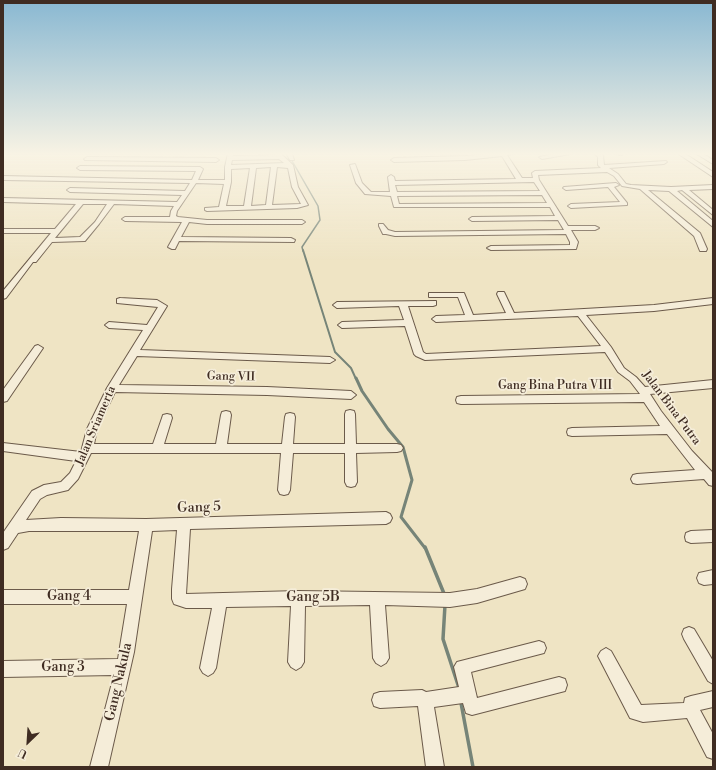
<!DOCTYPE html>
<html>
<head>
<meta charset="utf-8">
<style>
  body { margin:0 }
  #map { position:relative; width:716px; height:770px; overflow:hidden; background:#efe4c4; font-family:"Libre Bodoni",serif }
  canvas { display:block }
  .frame { position:absolute; inset:0; border:4px solid #3f2c22; pointer-events:none }
  .north { position:absolute; left:8px; top:722px; width:40px; height:40px; -webkit-text-stroke:3px #f5edd9; paint-order:stroke; rotate:205deg; font-size:11px; font-weight:700; line-height:16px; text-align:center; color:#3f2c22 }
  .north::after { content:''; display:block; margin:auto; width:14px; height:18px; background:#3f2c22; clip-path:polygon(50% 0,100% 100%,50% 72%,0 100%) }
</style>
</head>
<body>
<div id="map">
<canvas width="716" height="770"></canvas>
<div class="frame"></div>
<div class="north">U</div>
</div>
<script>
const ctx = document.querySelector('canvas').getContext('2d');
ctx.lineJoin = 'round';
function shape(rows) {
  const path = new Path2D();
  for (const r of rows) {
    path.moveTo(r[0], r[1]);
    for (let i = 2; i < r.length; i += 2) path.lineTo(r[i], r[i + 1]);
  }
  return path;
}
function stroke(path, color, width, dash) {
  ctx.strokeStyle = color;
  ctx.lineWidth = width;
  ctx.lineCap = dash ? 'butt' : 'round';
  ctx.setLineDash(dash || []);
  ctx.stroke(path);
}
function fillPath(path, color) {
  ctx.fillStyle = color;
  ctx.fill(path, 'evenodd');
}
function write(font, color, halo, rows, align = 'center') {
  ctx.font = font + ' "Libre Bodoni",serif';
  ctx.lineWidth = 3.5;
  ctx.setLineDash([]);
  ctx.textBaseline = 'middle';
  ctx.strokeStyle = halo;
  ctx.fillStyle = color;
  for (const [text, x, y, turn = 0] of rows) {
    ctx.save();
    ctx.translate(x, y);
    ctx.rotate((+turn || 0) * Math.PI / 180);
    ctx.textAlign = isNaN(turn) ? turn : align;
    if (halo) ctx.strokeText(text, 0, 0);
    ctx.fillText(text, 0, 0);
    ctx.restore();
  }
}
stroke(shape([
  [291,159,318,206,320,220,302,247,303,251]
]), '#768478', 1.5);
stroke(shape([
  [303,250,335,352,351,368,356,379]
]), '#768478', 2);
stroke(shape([
  [356,378,362,391,388,429,403,447,412,480,401,517,425,548]
]), '#768478', 3);
stroke(shape([
  [425,547,445,596],
  [445,605,443,639,459,688],
  [461,703,473,767]
]), '#768478', 3.5);
const street = shape([
  [228,153,234,153,233,156,275,155,273,153,280,153,293,165,298,187,308,205,297,208,207,211,205,210,205,208,219,207,224,184,196,183,177,211,176,216,178,217,207,220,302,220,305,222,302,224,207,224,189,222,181,237,291,238,295,240,294,242,179,241,175,249,172,249,168,247,182,222,125,221,122,219,125,217,170,217,171,211,174,206,114,204,99,224,85,241,52,242,36,262,33,262,6,298,3,299,3,291,51,233,3,233,3,229,55,229,76,204,3,202,3,198,177,202,182,195,70,192,67,190,70,188,185,191,190,183,3,180,3,176,192,180,196,171,80,170,77,168,80,166,200,167,203,169,198,180,225,180,225,167,228,153],
  [279,159,284,163,231,165,232,160,279,159],
  [271,167,266,205,251,206,256,168,271,167],
  [277,167,288,168,292,187,301,204,272,205,277,167],
  [250,168,244,206,226,206,231,182,231,169,250,168],
  [83,204,107,204,95,222,80,237,55,238,83,204],
  [286,153,292,153,294,160,290,160,286,153],
  [496,153,518,153,507,155,522,178,533,178,532,173,535,171,601,168,598,165,598,157,594,153,603,155,604,165,666,161,667,162,664,164,609,168,618,174,626,184,631,185,671,187,713,185,713,189,689,190,713,210,713,215,682,190,677,191,713,221,713,227,669,191,648,190,700,233,707,249,706,251,700,251,694,236,640,189,622,186,614,176,607,172,538,175,539,180,568,226,595,226,599,228,595,230,571,230,578,242,576,249,491,250,487,248,491,246,570,245,570,242,566,234,395,236,386,234,383,234,379,226,379,224,383,224,388,230,395,232,564,230,558,220,472,221,469,219,472,217,555,216,550,207,394,207,391,196,365,194,356,183,350,165,355,164,362,183,371,192,390,192,388,177,391,175,394,177,395,181,516,179,502,156,465,160,394,162,391,160,394,158,465,156,496,153],
  [534,182,540,191,397,192,395,185,534,182],
  [542,195,547,203,399,204,397,196,542,195],
  [558,153,576,153,542,159,539,157,558,153],
  [610,153,625,153,622,155,610,153],
  [677,153,684,153,713,172,713,177,677,153],
  [695,153,702,153,713,160,713,164,695,153],
  [87,157,216,158,219,160,216,162,85,160,84,159,87,157],
  [616,183,619,185,614,187,627,203,627,205,571,208,568,206,571,204,620,202,608,187,566,190,563,188,564,187,616,183],
  [498,292,504,292,514,313,654,305,713,298,713,304,654,311,586,315,611,347,624,368,636,377,645,387,713,380,713,388,650,394,661,411,692,451,713,473,713,486,709,485,704,479,637,484,633,483,631,479,633,475,637,474,695,470,667,434,572,436,568,435,567,432,568,429,572,428,660,426,644,402,461,404,457,403,456,400,457,397,461,396,640,394,630,381,618,372,605,352,425,360,416,356,414,354,405,326,342,328,338,325,342,322,404,320,399,306,337,308,333,305,337,302,436,301,436,305,433,306,408,306,423,352,426,354,601,346,578,316,436,322,432,319,436,316,465,315,458,297,429,297,429,293,464,293,473,315,506,313,497,294,498,292],
  [120,298,157,300,167,306,140,350,330,357,335,360,330,363,137,356,119,385,267,387,351,391,356,395,351,399,267,395,115,392,97,429,94,444,153,444,162,418,163,415,167,414,171,415,172,418,164,444,216,444,221,415,222,412,226,411,230,412,231,415,227,444,282,444,285,417,286,414,290,413,294,414,295,417,293,444,345,444,345,414,346,411,350,410,354,411,355,414,356,444,397,444,401,445,403,448,401,451,397,452,356,453,357,482,355,486,351,487,347,486,345,482,345,453,293,453,290,490,288,494,284,495,280,494,278,490,281,453,91,453,78,479,68,490,47,495,40,499,26,520,61,518,146,519,386,512,390,514,392,518,390,522,386,524,190,529,186,594,298,591,450,593,477,589,520,577,525,579,527,584,525,589,477,603,450,607,385,605,389,658,386,663,381,666,376,663,373,658,370,605,305,606,304,662,301,667,296,670,291,667,288,662,291,606,226,607,216,668,213,673,208,676,203,673,200,668,212,608,186,608,174,604,172,599,172,589,177,530,152,531,134,652,108,767,90,767,114,675,3,677,3,661,118,659,127,604,3,604,3,590,129,590,139,531,29,531,18,533,8,548,3,550,3,533,32,491,44,485,61,482,70,473,76,461,3,451,3,443,81,452,87,429,107,388,143,330,109,328,105,325,109,322,147,325,158,307,117,303,117,299,120,298],
  [38,345,43,348,7,401,3,402,3,390,35,346,38,345],
  [713,530,713,542,691,543,686,541,685,537,686,533,691,531,713,530],
  [713,570,713,584,704,585,699,583,697,578,699,573,713,570],
  [689,627,694,629,713,661,713,684,708,681,684,639,682,634,684,629,689,627],
  [539,641,544,643,546,648,544,653,471,672,477,698,559,677,565,679,567,685,565,691,472,715,466,713,463,703,434,707,444,767,426,767,418,706,380,708,374,706,372,700,374,694,380,692,422,690,426,692,459,687,454,667,457,662,539,641],
  [606,648,611,651,641,705,684,703,685,698,691,696,713,691,713,707,700,710,713,734,713,759,707,757,687,718,643,722,630,718,598,656,601,651,606,648]
]);
stroke(street, '#6b5a4a', 2);
fillPath(street, '#f5edd9');
const sky = ctx.createLinearGradient(0, 0, 0, 261);
sky.addColorStop(0, '#89b8d2');
sky.addColorStop(0.59, '#f8f3e4');
sky.addColorStop(1, '#f8f3e400');
ctx.fillStyle = sky;
ctx.fillRect(0, 0, 716, 261);
write('12px', '#3f2c22', '#f5edd9', [
  ["Gang VII",231,377,1],
  ["Gang Bina Putra VIII",555,386],
  ["Jalan Bina Putra",671,408,53],
  ["Jalan Sriamerta",96,426,-67]
]);
write('14px', '#3f2c22', '#f5edd9', [
  ["Gang 5",199,508,-2],
  ["Gang 4",69,597],
  ["Gang 5B",313,598],
  ["Gang 3",63,668],
  ["Gang Nakula",119,682,-77]
]);
</script>
</body>
</html>
